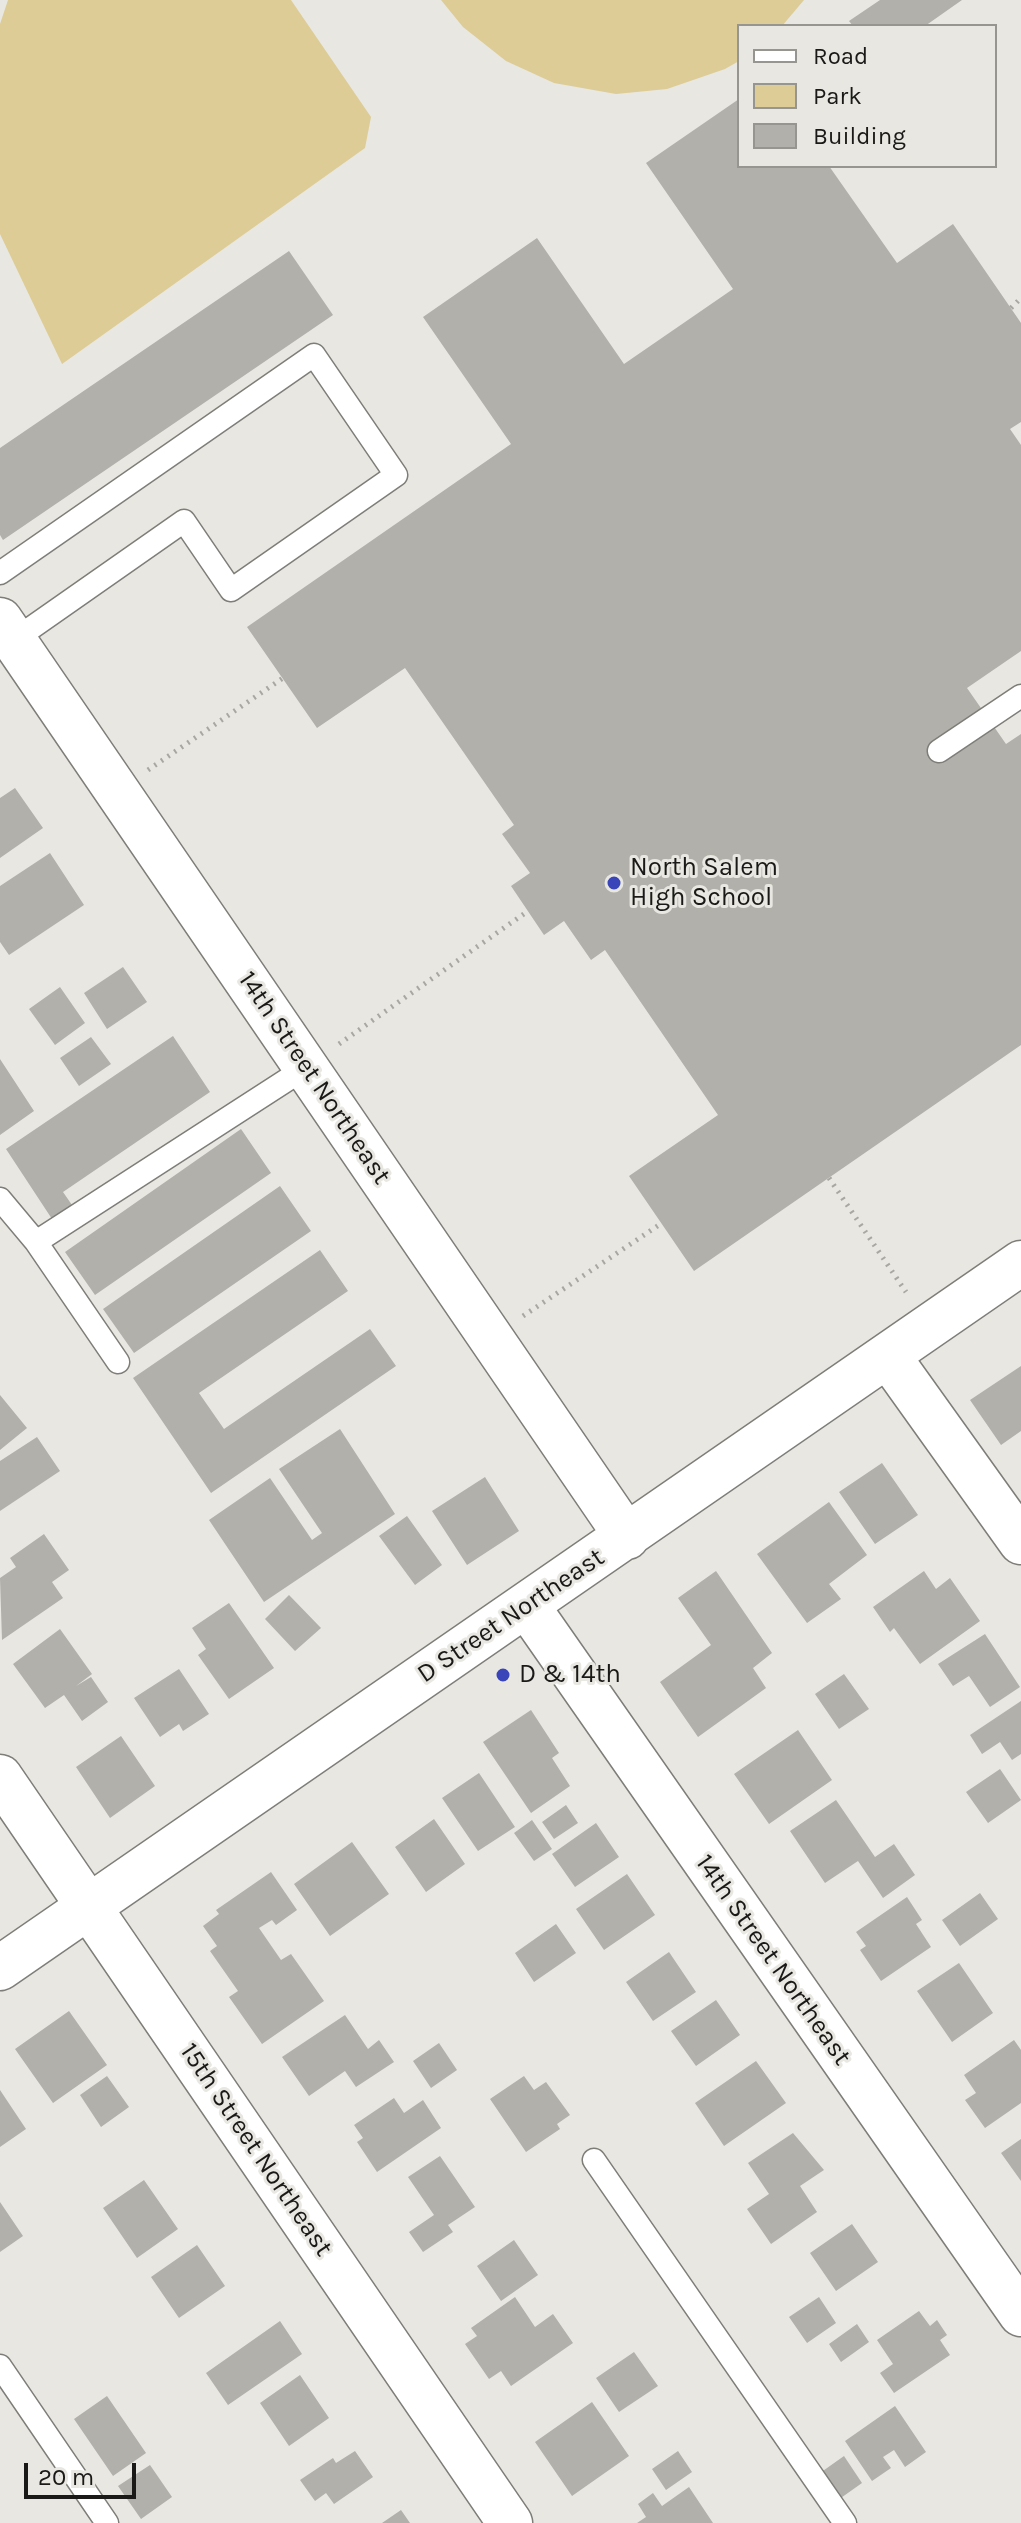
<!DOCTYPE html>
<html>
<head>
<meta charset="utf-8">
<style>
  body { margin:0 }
  #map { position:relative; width:1021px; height:2523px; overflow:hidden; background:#e8e7e1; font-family:Karla,sans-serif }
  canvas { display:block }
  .legend { position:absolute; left:737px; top:24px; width:260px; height:144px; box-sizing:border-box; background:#e8e7e1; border:2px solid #969590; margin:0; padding:10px 14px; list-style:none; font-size:24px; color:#1a1917 }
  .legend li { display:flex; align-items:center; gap:16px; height:40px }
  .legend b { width:40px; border:2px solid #969590 }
  .scale { position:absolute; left:24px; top:2463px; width:112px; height:36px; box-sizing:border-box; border:4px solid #1a1917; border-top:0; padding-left:10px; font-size:24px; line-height:28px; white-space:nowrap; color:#1a1917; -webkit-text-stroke:6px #e8e7e1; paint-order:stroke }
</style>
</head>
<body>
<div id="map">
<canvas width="1021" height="2523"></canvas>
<ul class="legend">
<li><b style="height:10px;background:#fff"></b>Road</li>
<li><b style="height:22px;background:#decc96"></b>Park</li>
<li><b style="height:22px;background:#b1b0ab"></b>Building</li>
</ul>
<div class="scale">20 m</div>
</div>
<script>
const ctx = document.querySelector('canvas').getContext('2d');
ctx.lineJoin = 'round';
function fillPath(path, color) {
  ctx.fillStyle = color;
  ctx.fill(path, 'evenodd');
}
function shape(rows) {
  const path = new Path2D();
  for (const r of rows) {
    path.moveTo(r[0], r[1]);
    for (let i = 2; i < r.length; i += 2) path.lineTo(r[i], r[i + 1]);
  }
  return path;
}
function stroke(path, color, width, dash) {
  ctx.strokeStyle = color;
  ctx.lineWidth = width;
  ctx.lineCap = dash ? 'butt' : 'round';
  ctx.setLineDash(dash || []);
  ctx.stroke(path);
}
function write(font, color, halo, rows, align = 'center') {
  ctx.font = font + ' Karla,sans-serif';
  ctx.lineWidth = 6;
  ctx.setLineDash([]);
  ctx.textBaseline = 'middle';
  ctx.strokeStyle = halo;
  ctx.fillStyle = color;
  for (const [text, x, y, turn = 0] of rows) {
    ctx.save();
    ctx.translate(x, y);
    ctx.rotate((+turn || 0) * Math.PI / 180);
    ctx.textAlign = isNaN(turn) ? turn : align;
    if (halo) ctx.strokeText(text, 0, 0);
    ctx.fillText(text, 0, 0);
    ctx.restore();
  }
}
fillPath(shape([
  [8,0,291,0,371,117,365,148,62,364,0,234,0,24],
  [441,0,804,0,782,26,739,26,739,61,725,69,667,89,616,94,554,83,506,61,463,27]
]), '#decc96');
fillPath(shape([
  [880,0,962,0,925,26,853,26,849,21],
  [739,99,739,166,829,166,897,263,953,224,1021,323,1021,422,1010,429,1021,445,1021,651,967,688,1006,744,1021,734,1021,1045,694,1271,629,1176,718,1115,605,950,591,960,564,921,544,935,511,886,530,873,502,834,514,825,405,668,317,728,247,627,511,444,423,317,537,238,624,364,733,289,646,163],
  [289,251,333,315,3,540,0,535,0,448],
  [15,788,43,828,0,858,0,798],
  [50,853,84,905,9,955,0,942,0,886],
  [123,967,147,1002,107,1029,84,993],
  [60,987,85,1023,55,1045,29,1009],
  [173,1036,210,1092,63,1192,72,1205,52,1219,6,1149],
  [91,1037,111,1064,79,1086,60,1058],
  [0,1059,34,1111,0,1135],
  [241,1129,271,1173,95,1295,65,1252],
  [280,1186,311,1231,134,1353,103,1309],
  [320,1250,348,1291,199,1393,224,1429,370,1329,396,1366,211,1493,133,1378],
  [1021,1366,1021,1431,1001,1445,970,1400],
  [0,1395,27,1428,0,1450],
  [340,1429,395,1514,264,1602,209,1520,270,1478,312,1540,322,1533,279,1469],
  [37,1437,60,1471,0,1511,0,1461],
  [882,1463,918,1515,875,1544,839,1492],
  [485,1477,519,1531,467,1565,432,1511],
  [829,1502,867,1555,829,1584,841,1599,807,1623,757,1554],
  [407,1516,442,1565,415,1585,379,1536],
  [44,1534,69,1570,52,1582,63,1598,2,1640,0,1578,16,1567,10,1558],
  [716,1571,772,1653,753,1668,766,1688,698,1737,660,1682,711,1645,678,1598],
  [924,1571,936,1589,950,1578,980,1621,920,1664,894,1628,890,1632,873,1607],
  [289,1595,321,1628,295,1651,265,1619],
  [229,1603,274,1668,229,1699,198,1655,206,1649,192,1628],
  [60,1629,92,1674,76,1686,91,1677,108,1702,82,1721,64,1695,45,1708,13,1664],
  [985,1634,1020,1687,990,1707,969,1676,953,1686,938,1664],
  [179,1669,209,1714,183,1731,179,1724,160,1737,134,1698],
  [844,1674,869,1709,839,1729,815,1694],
  [1021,1701,1021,1754,1012,1760,1000,1742,982,1754,970,1735],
  [531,1710,559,1753,552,1758,570,1786,531,1813,483,1742],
  [798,1730,832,1780,769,1824,734,1774],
  [121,1736,155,1786,110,1818,76,1767],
  [1000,1769,1021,1800,988,1823,966,1792],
  [479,1773,515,1827,478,1851,442,1798],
  [836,1800,875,1857,894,1844,915,1875,883,1898,858,1861,825,1883,790,1831],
  [566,1805,578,1823,554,1839,542,1822],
  [434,1819,465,1864,426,1892,395,1847],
  [532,1820,552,1849,534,1861,514,1833],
  [596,1823,619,1857,575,1887,552,1854],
  [352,1842,389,1894,330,1936,294,1884],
  [271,1872,297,1910,276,1925,272,1920,259,1928,281,1960,291,1954,324,2001,262,2044,229,1997,238,1991,210,1951,217,1946,203,1926,219,1914,216,1910],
  [627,1874,655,1915,604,1950,576,1909],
  [980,1893,998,1919,960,1946,942,1920],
  [907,1897,922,1920,916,1924,931,1947,881,1981,860,1950,866,1946,856,1932],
  [556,1924,576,1953,534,1982,515,1953],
  [669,1952,696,1992,653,2021,626,1982],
  [959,1963,993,2013,952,2042,917,1991],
  [716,2000,740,2035,696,2066,671,2031],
  [69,2011,107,2065,53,2103,15,2049],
  [345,2015,368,2049,379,2040,394,2062,356,2087,345,2071,309,2096,282,2057],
  [1014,2040,1021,2050,1021,2103,985,2128,965,2100,976,2093,964,2075],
  [439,2043,457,2070,431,2088,413,2061],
  [756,2061,786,2103,724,2146,695,2103],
  [107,2076,129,2107,101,2127,80,2095],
  [524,2076,534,2090,546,2082,570,2115,557,2124,560,2129,526,2152,490,2099],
  [0,2090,26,2129,0,2147],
  [394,2098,404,2113,423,2100,441,2128,377,2172,357,2142,363,2138,354,2125],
  [793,2133,824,2170,800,2186,817,2212,771,2244,747,2209,769,2194,748,2163],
  [1021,2139,1021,2181,1001,2153],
  [440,2156,475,2207,448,2225,453,2232,423,2252,409,2232,434,2215,408,2177],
  [144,2180,178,2229,137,2258,103,2208],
  [0,2202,23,2236,0,2252],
  [852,2224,878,2262,836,2291,810,2253],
  [514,2240,538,2275,501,2301,477,2266],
  [197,2245,225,2286,179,2318,151,2277],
  [515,2297,535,2327,553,2314,573,2343,511,2386,501,2371,489,2379,465,2344,477,2336,471,2328],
  [819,2297,836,2323,807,2343,789,2317],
  [919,2311,930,2326,937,2320,947,2335,940,2340,950,2355,894,2393,880,2373,893,2364,877,2340],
  [280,2321,302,2354,228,2405,206,2373],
  [857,2324,869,2342,841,2362,829,2344],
  [634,2352,658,2386,619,2412,596,2378],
  [300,2375,329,2418,289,2446,260,2403],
  [107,2396,146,2453,113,2476,74,2419],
  [592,2402,629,2456,572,2496,535,2442],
  [895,2406,926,2452,905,2467,894,2450,883,2457,891,2468,872,2481,845,2441],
  [355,2451,373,2477,334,2504,326,2493,315,2501,300,2480,333,2458,336,2463],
  [678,2451,692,2472,666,2490,652,2469],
  [844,2456,862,2483,838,2500,820,2473],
  [150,2465,172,2497,141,2519,118,2486],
  [689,2487,713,2523,637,2523,646,2517,638,2504,653,2493,662,2506],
  [401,2510,410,2523,382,2523]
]), '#b1b0ab');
const service = shape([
  [0,573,314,355,396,475,231,590,184,521,14,640],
  [939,751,1021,696],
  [0,1199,36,1242,118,1362],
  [36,1242,307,1067],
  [594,2160,845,2523],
  [0,2366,107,2523]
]);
const minor = shape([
  [888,1356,1021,1542],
  [527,1606,1021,2314],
  [0,1777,510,2523]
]);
const tertiary = shape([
  [0,620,627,1537],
  [0,1968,1021,1263]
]);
stroke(service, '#7e7d78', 25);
stroke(minor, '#7e7d78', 47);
stroke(tertiary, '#7e7d78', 47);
stroke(shape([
  [1011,308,1021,298],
  [148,770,283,678],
  [339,1044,528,911],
  [829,1178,906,1292],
  [523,1316,662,1223]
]), '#a8a7a2', 5, [2, 6]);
stroke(service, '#fff', 22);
stroke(minor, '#fff', 44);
stroke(tertiary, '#fff', 44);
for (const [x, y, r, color] of [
  [614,883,8,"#3945b8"],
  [503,1675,8,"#3945b8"]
]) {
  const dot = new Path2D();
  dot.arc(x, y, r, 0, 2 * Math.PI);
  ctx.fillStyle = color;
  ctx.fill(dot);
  stroke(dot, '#e8e7e1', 3);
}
write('26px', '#1a1917', '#e8e7e1', [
  ["North Salem",630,868],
  ["High School",630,898],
  ["D & 14th",519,1675]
], 'left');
write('26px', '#1a1917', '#e8e7e1', [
  ["14th Street Northeast",314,1078,56],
  ["D Street Northeast",511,1616,-34],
  ["14th Street Northeast",773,1960,55],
  ["15th Street Northeast",256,2150,56]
]);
</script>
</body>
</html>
